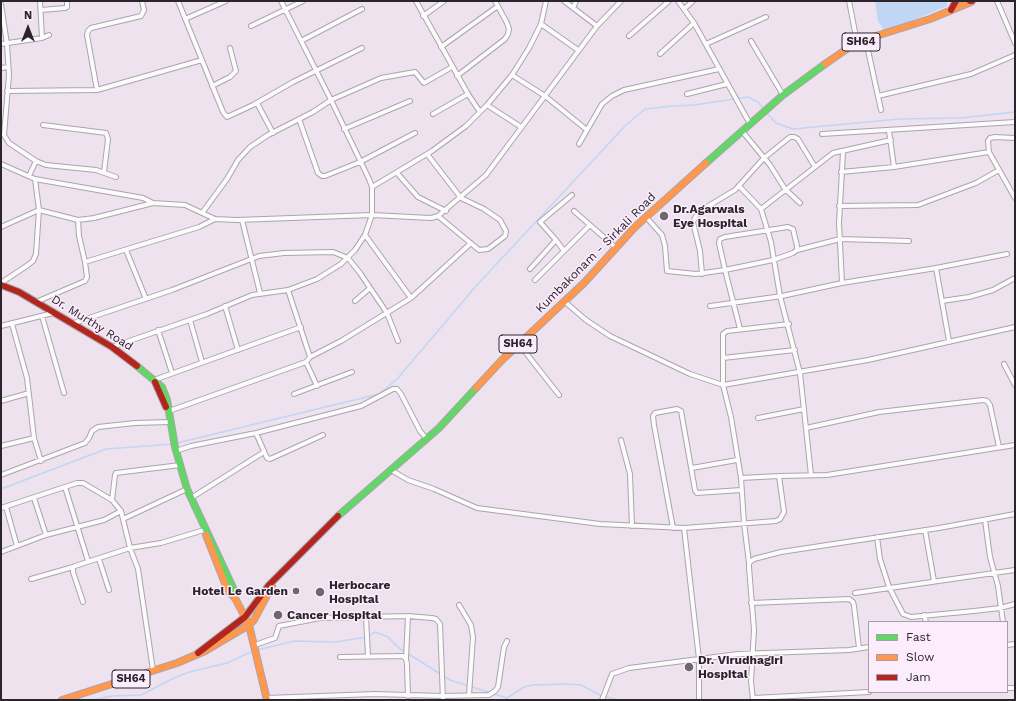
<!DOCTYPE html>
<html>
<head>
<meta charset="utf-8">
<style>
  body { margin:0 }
  #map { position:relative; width:1016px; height:701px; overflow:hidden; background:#ede2ee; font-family:"Work Sans",sans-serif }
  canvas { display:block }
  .frame { position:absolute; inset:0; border:2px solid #2b242b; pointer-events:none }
  .legend { position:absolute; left:868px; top:621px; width:140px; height:72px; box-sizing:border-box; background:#fcedfd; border:1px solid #a89da9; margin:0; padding:5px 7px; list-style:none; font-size:12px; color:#2b242b }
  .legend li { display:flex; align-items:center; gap:8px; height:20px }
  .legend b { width:20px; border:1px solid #a89da9 }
  .north { position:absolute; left:8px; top:8px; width:40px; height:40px; -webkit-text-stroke:3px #fcedfd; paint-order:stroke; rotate:0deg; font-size:11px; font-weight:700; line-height:16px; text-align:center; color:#2b242b }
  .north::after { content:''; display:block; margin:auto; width:14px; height:18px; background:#2b242b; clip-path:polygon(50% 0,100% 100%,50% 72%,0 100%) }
</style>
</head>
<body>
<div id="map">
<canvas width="1016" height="701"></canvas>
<div class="frame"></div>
<ul class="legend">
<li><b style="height:5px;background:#63d668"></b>Fast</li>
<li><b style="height:5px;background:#ff974d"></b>Slow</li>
<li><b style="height:5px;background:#b3261e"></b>Jam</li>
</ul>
<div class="north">N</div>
</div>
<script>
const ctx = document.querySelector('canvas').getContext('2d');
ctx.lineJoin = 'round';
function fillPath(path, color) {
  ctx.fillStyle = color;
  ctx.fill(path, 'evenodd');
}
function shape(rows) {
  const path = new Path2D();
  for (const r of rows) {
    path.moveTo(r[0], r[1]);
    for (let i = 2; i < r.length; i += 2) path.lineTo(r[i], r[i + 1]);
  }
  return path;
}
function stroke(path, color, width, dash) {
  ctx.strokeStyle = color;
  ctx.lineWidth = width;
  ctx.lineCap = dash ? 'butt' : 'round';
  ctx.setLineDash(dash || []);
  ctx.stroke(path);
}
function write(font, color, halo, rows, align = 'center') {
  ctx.font = font + ' "Work Sans",sans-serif';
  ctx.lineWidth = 3;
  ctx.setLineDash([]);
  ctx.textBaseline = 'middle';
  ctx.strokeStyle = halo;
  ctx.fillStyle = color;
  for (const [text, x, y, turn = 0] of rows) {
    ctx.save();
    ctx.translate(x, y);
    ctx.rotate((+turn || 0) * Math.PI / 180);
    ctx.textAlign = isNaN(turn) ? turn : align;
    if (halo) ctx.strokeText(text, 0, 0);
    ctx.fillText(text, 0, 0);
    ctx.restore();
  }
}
fillPath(shape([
  [875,1,947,1,947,6,895,28,884,30,878,21]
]), '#c1d6f5');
stroke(shape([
  [766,112,776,123,793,129,899,119,961,118,1015,112],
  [177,443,379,394,397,379,477,285,625,126,645,109,673,106,694,105,748,97,758,102,764,109],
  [1,489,106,449,174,444],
  [257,650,295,641,335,642,367,637,375,632,388,637,399,648,450,680,507,698,524,687,533,685,565,684,581,685,600,695,617,700],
  [92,700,112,696,141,695,172,679,189,672,227,663,253,651]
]), '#c1d6f5', 1.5);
const street = shape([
  [178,1,223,112,227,117,253,105,293,82,362,48],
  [416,1,468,94,480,112],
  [564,1,597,26],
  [678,1,694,23,750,124],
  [849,1,857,42],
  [997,1,1015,43],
  [1,4,7,44,9,75,4,135,9,143,36,161,29,176],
  [573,8,576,1],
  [684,9,693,1],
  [41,10,65,8,67,7,67,1],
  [423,16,444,1],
  [185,19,226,1],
  [541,24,578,50],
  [251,26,303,1],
  [629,36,669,1],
  [42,38,49,35],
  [301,41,362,9],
  [751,41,783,95],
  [866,41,881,110],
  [1,44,42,38,40,1],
  [706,44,766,17],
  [441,47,498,6],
  [660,54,694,23],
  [1,68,8,67],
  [512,75,545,96,587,130],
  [457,76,505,39,508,34,509,29,507,23,495,1],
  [212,86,230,77,236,71,230,48],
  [97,90,87,35,88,31,91,28,141,16,144,10,142,1],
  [7,91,97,90,202,60],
  [687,94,727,84],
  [878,96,971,74,1015,55],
  [257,103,273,133],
  [487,105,521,127],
  [433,114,468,94],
  [299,119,318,173,322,176,325,176,360,162,415,133],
  [43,125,106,133,108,139,104,172],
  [344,129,410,101],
  [742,131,770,165,785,189,800,203],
  [889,131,894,167],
  [822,134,1015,122],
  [1015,138,995,137,990,138,988,141,989,152,1015,198],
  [579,144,602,104,612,96,624,90,719,69],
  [427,154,461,198,484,209,500,220,506,231,505,236,488,249,479,250,438,216],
  [36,161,46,165,96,170,116,177],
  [1,164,35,179,143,198,153,203,185,205,215,219,237,220,372,215,431,218,438,216,486,175,597,26,621,1],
  [841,172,894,167,989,152],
  [397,173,418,197,446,211],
  [739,186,761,209,771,242,780,296,800,373,811,475],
  [372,187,432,151,466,126,487,105,512,75,529,48,541,24,546,1],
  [839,206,918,205,976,183,999,170],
  [761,209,833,153,891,140],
  [574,211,615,247],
  [202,213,227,179,238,160,250,147,268,135,313,112,331,100,381,78,415,72,424,83,452,67],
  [646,217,662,235,665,246,667,271,696,274,725,270,773,260,793,253,797,250,797,246,793,229,788,227,725,237,720,239,719,243,725,270,740,329],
  [242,220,260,293],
  [1,227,39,210,78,220,94,218,153,203],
  [365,235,411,298],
  [556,240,540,222,572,195],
  [126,250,146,299],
  [797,250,840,239,909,241],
  [85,262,199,227,215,219],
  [936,268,949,341],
  [530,269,556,240,564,251],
  [702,274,700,251,693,222,696,216,705,208,735,190,764,158,790,137,794,137,798,139,815,167],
  [535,280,590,225],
  [4,281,28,265,33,261,36,254,39,210,35,179],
  [842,283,839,223,843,152],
  [288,290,310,357],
  [355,301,369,289],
  [564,301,586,320,610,336,690,374,723,385,868,360,1015,327],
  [942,301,969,297,993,290,1015,278],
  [36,302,85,281,87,277,85,262,79,236,78,220],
  [225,306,238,350],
  [710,306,782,296,842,283,936,268,1007,254],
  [42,316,64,393],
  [190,320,202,362],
  [12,324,27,378,34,438,41,461],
  [71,324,172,290,259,256,284,253,333,252,348,258,360,273,387,313,398,341],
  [1,326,53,313],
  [158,330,172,373],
  [519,344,559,395],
  [112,347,207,314,252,295,288,290,317,279,341,264,355,250,365,235,372,215,372,187,369,179,331,100,281,1],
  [723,358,795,350],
  [306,362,317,386],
  [1004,364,1015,385],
  [154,380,301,327],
  [294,394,352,372],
  [1,401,29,393],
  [169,411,306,362,310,357,341,341,411,298,471,243],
  [758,418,804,409],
  [806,428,879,412,983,400,987,401,990,405,999,447],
  [256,433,267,458,270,459,323,435],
  [621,440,630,474,632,526],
  [1,446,34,438],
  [176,451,191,446,256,433,361,406,393,389,397,389,401,394,420,431,427,439],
  [692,468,737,460],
  [391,470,408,480,434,489,477,508,600,524,684,528,776,521,780,519,784,512,779,476,827,475,1015,445],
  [116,473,180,465],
  [1,475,85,443,89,438,92,431,98,427,135,423,170,422],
  [741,478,779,476],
  [65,487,88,561],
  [34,498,46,535],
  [191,498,264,452],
  [112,500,115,475],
  [6,507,17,546],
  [1,508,77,483,83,483,112,500,121,511,130,548,138,569,153,670],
  [123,519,187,489],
  [985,520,990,557,998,586,1003,622],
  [673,528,654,425,653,416,655,413,677,409,681,411,695,490,697,493,741,490],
  [684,528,699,659,699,700],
  [925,530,934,581],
  [877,537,880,559,889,587,903,614,911,617,974,611,1000,608,1015,604],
  [1,552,46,535,104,520,121,511],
  [99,559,109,590],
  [749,563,744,523,741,478,731,417,723,385,723,334,727,331,789,324],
  [31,579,73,567],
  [855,593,1015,570],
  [83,602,73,572,73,567,75,566,130,548,161,543,204,530],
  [751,603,849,599,853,602,854,606,859,648],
  [459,605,471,625,473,637,469,695],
  [924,615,926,622],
  [366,617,368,656],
  [255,645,275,638,279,626,320,618,408,616,432,618,436,619,440,624,443,700],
  [1007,645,1015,644],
  [340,657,403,656,406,659,407,664,408,696],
  [406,659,408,616],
  [1007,688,1015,688],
  [266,698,375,694,443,696,489,695,495,691,498,687,504,647,507,641],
  [753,698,869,692],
  [602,700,612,674,629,668,738,654,849,650,869,647],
  [753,700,751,681,754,630,749,567,749,563,754,559,781,552,939,528,1015,514]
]);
const fast = shape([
  [706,163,783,95,825,64],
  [137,366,162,387,167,400,175,447,187,489,234,590,235,598],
  [338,516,439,428,476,388]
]);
const slow = shape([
  [825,64,857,42,930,19,971,2],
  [476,388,501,361,584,283,635,227,706,163],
  [206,535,228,591,235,598,249,625,267,700],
  [62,700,177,663,205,651,249,625,254,620,272,586]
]);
const jam = shape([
  [970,1,972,1],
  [951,10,956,1],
  [1,285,19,292,112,347,137,366],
  [155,382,166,407],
  [198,653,245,617,269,585,338,516]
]);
stroke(street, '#aca4ad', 6);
stroke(fast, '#aca4ad', 8);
stroke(slow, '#aca4ad', 8);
stroke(jam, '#aca4ad', 8);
stroke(street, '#fcfbfc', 4);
stroke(fast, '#63d668', 6);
stroke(slow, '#ff974d', 6);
stroke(jam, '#b3261e', 6);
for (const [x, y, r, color] of [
  [664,216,5,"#6f666f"],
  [296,591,4,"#6f666f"],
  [320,592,5,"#6f666f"],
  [278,615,5,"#6f666f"],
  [689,667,5,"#6f666f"]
]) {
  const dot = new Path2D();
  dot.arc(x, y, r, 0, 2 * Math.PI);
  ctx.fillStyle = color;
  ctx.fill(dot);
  stroke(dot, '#fcedfd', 1.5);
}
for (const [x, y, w] of [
  [861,42,38],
  [518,344,38],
  [131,679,38]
]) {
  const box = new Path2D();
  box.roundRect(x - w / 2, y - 9, w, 18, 3);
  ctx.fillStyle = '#fcedfd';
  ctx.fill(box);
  stroke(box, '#2b242b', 1);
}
write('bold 11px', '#2b242b', null, [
  ["SH64",861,42],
  ["SH64",518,344],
  ["SH64",131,679]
]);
write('bold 12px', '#2b242b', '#fcedfd', [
  ["Dr.Agarwals",673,209],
  ["Eye Hospital",673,223],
  ["Herbocare",329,585],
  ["Hospital",329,599],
  ["Hotel Le Garden",288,591,"right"],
  ["Cancer Hospital",287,615],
  ["Dr. Virudhagiri",698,660],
  ["Hospital",698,674]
], 'left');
write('12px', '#2b242b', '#fcedfd', [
  ["Kumbakonam - Sirkali Road",596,253,-45],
  ["Dr. Murthy Road",92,323,32]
]);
</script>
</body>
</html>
